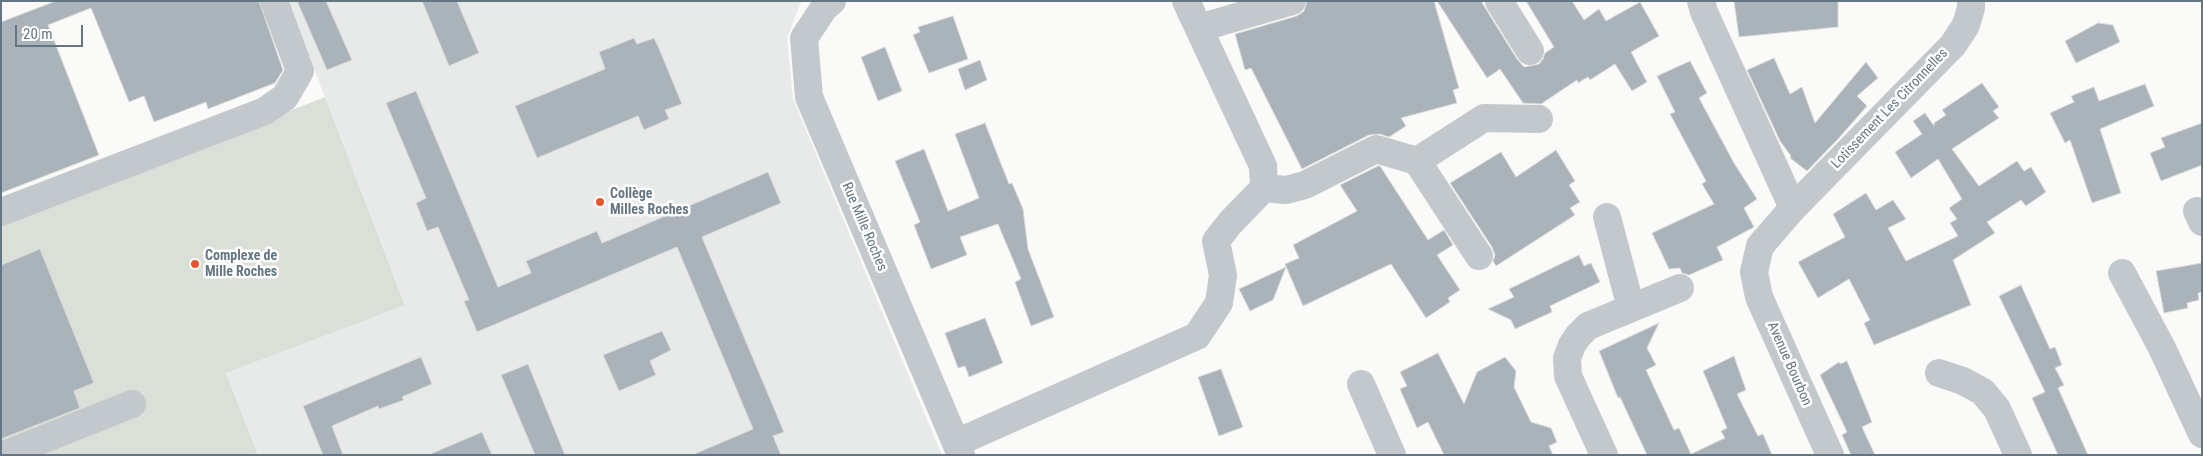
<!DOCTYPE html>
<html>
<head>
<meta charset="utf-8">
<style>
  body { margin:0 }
  #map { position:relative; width:2203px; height:456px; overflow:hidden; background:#fafaf8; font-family:"Roboto Condensed",sans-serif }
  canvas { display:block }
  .frame { position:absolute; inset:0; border:2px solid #657683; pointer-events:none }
  .scale { position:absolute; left:15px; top:25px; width:68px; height:22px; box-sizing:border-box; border:2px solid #657683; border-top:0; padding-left:6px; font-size:15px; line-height:18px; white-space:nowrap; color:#657683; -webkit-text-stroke:4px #fff; paint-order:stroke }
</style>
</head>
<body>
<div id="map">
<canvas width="2203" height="456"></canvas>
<div class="frame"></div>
<div class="scale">20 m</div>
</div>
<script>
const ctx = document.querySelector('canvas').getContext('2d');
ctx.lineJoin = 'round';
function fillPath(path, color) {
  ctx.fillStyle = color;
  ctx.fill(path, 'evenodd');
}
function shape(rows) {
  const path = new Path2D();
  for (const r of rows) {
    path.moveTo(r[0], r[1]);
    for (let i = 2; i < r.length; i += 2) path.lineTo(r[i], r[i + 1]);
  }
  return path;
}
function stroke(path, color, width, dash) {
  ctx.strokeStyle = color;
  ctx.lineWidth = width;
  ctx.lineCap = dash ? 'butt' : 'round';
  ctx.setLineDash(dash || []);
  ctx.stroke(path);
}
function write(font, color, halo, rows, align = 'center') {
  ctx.font = font + ' "Roboto Condensed",sans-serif';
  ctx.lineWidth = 5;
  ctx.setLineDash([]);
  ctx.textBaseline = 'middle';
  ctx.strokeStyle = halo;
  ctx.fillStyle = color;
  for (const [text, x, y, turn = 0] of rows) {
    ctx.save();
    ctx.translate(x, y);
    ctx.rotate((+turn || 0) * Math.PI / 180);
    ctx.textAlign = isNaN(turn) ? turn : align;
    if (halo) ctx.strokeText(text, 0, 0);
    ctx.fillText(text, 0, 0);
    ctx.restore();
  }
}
fillPath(shape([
  [288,1,801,1,787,38,793,99,942,455,258,455,226,373,405,304]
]), '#e8e9e9');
fillPath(shape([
  [325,97,405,305,226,373,258,455,1,455,1,224]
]), '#dadfd7');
const building = shape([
  [56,1,259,1,283,70,275,83,208,109,206,102,154,122,144,96,129,102,91,8,48,25,99,155,1,193,1,22,56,1],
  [297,1,326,1,352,60,327,70,297,1],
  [422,1,457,1,479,53,449,66,422,1],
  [1307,1,1434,1,1459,88,1453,90,1457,103,1401,118,1406,126,1389,137,1380,134,1369,135,1302,169,1251,68,1245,70,1235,34,1297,16,1304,11,1307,1],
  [1437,1,1481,1,1517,59,1524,67,1539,64,1543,59,1545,53,1554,47,1526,1,1572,1,1584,20,1599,9,1606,21,1640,2,1659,36,1631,52,1647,82,1632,91,1615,64,1590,80,1588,77,1578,83,1577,80,1541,104,1523,103,1500,69,1487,78,1437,1],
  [1734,1,1838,1,1838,27,1739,37,1734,1],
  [953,16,968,59,929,73,913,35,920,32,918,27,953,16],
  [2098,23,2113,25,2120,42,2076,63,2065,41,2098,23],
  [634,38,637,44,654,38,658,46,682,104,665,110,669,119,644,130,638,116,537,158,515,106,605,69,599,52,634,38],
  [885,47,902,91,878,101,861,57,885,47],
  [1774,58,1790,94,1802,87,1815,123,1866,62,1878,78,1857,96,1867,106,1838,139,1807,171,1790,158,1791,156,1780,141,1747,70,1774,58],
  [980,60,987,80,965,90,958,69,980,60],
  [1690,61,1707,93,1699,98,1734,163,1757,199,1744,208,1754,227,1717,247,1723,260,1689,275,1682,273,1680,268,1669,269,1652,233,1714,204,1702,184,1706,181,1670,114,1675,112,1657,76,1690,61],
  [1982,83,1999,107,1993,111,1999,118,1952,149,1979,186,2017,161,2024,171,2031,167,2046,192,2026,206,2021,200,1987,222,1995,233,1953,260,1971,305,1874,345,1864,323,1870,320,1849,279,1818,298,1798,262,1845,237,1833,214,1866,193,1876,210,1893,200,1906,219,1888,228,1906,261,1958,236,1950,223,1957,219,1949,208,1962,199,1938,159,1911,178,1895,152,1922,134,1913,121,1925,113,1934,126,1934,123,1946,115,1942,110,1982,83],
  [2145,84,2154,106,2100,129,2121,193,2092,203,2070,140,2065,143,2050,113,2074,102,2071,96,2094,87,2099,101,2145,84],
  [416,91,498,287,531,273,526,261,597,231,602,243,768,172,781,203,702,237,784,432,773,436,781,455,692,455,753,429,677,247,477,332,464,301,469,300,438,227,427,231,416,203,426,198,386,103,416,91],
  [985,123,1009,184,1012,183,1023,209,1028,249,1054,317,1031,326,1015,282,1021,279,998,224,960,237,967,255,931,269,914,225,920,222,895,161,924,149,948,211,979,198,955,134,985,123],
  [2202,123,2202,165,2161,181,2150,153,2165,147,2161,138,2202,123],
  [1556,150,1575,181,1569,185,1580,202,1570,208,1575,215,1496,266,1493,261,1495,255,1492,247,1450,183,1501,152,1516,177,1556,150],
  [1378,166,1380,166,1428,240,1444,230,1453,245,1437,255,1460,290,1448,298,1450,302,1426,318,1391,264,1303,306,1285,264,1299,258,1293,245,1357,211,1340,185,1378,166],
  [40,249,94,383,74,391,80,408,1,439,1,265,40,249],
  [1579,255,1584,266,1591,263,1600,282,1550,306,1552,312,1515,329,1511,320,1488,309,1514,297,1509,289,1579,255],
  [2202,263,2202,292,2198,293,2199,300,2187,303,2188,308,2164,313,2156,271,2202,263],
  [1286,267,1273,300,1250,311,1239,289,1286,267],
  [2021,285,2050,349,2055,347,2062,365,2055,368,2064,385,2058,388,2088,455,2058,455,2032,398,2045,392,1999,296,2021,285],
  [985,318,1003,363,969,377,965,366,958,368,945,333,985,318],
  [1659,323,1647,348,1656,365,1646,370,1674,430,1679,428,1691,454,1725,438,1721,431,1727,428,1703,371,1734,356,1746,390,1737,394,1758,436,1763,434,1772,455,1647,455,1620,397,1618,398,1599,351,1659,323],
  [662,331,671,350,650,361,656,375,619,391,603,355,662,331],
  [1438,353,1464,404,1477,372,1505,357,1516,371,1514,387,1531,422,1551,428,1557,442,1549,446,1553,455,1444,455,1428,422,1417,428,1400,389,1407,386,1400,372,1438,353],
  [421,357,432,384,402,397,404,400,379,409,378,406,332,426,343,455,323,455,303,406,421,357],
  [1847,361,1872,422,1862,427,1875,455,1851,455,1842,435,1847,432,1820,375,1839,362,1840,364,1847,361],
  [528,364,565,455,535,455,501,375,528,364],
  [1221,369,1243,427,1219,436,1198,377,1221,369],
  [482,432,492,455,428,455,482,432]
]);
fillPath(building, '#aab3b9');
stroke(building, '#dcdcda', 1);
stroke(shape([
  [832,1,824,8,804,38,809,97,961,455],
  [1499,1,1530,51],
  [1701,1,1704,12,1793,208],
  [1199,28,1292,1],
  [1417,161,1479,256],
  [1264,188,1286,190,1305,185,1376,149,1417,161,1484,118,1539,119],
  [2197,211,2202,222],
  [1,212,265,111,285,97,300,71,274,1],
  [1607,217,1631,308],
  [2122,273,2162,348,2202,434],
  [1939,373,1963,381,1983,392,1997,409,2018,455],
  [1361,384,1392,455],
  [956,443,1197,336,1219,303,1223,275,1216,241,1230,223,1264,188,1263,166,1186,1],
  [4,455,132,404],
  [1604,455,1568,376,1567,358,1572,345,1578,336,1588,326,1680,288],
  [1830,455,1759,297,1754,272,1760,246,1793,208,1953,45,1966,25,1971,8,1971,1]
]), '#c3c8cc', 28);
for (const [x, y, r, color] of [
  [600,202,5,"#e4572e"],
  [195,264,5,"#e4572e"]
]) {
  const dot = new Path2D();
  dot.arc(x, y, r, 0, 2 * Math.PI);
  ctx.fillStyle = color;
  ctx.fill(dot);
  stroke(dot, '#fff', 2);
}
write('14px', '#657683', '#fff', [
  ["Lotissement Les Citronnelles",1890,109,-46],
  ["Rue Mille Roches",864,227,67],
  ["Avenue Bourbon",1789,364,66]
]);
write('bold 14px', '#657683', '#fff', [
  ["Collège",610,194],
  ["Milles Roches",610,210],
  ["Complexe de",205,256],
  ["Mille Roches",205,272]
], 'left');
</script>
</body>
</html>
